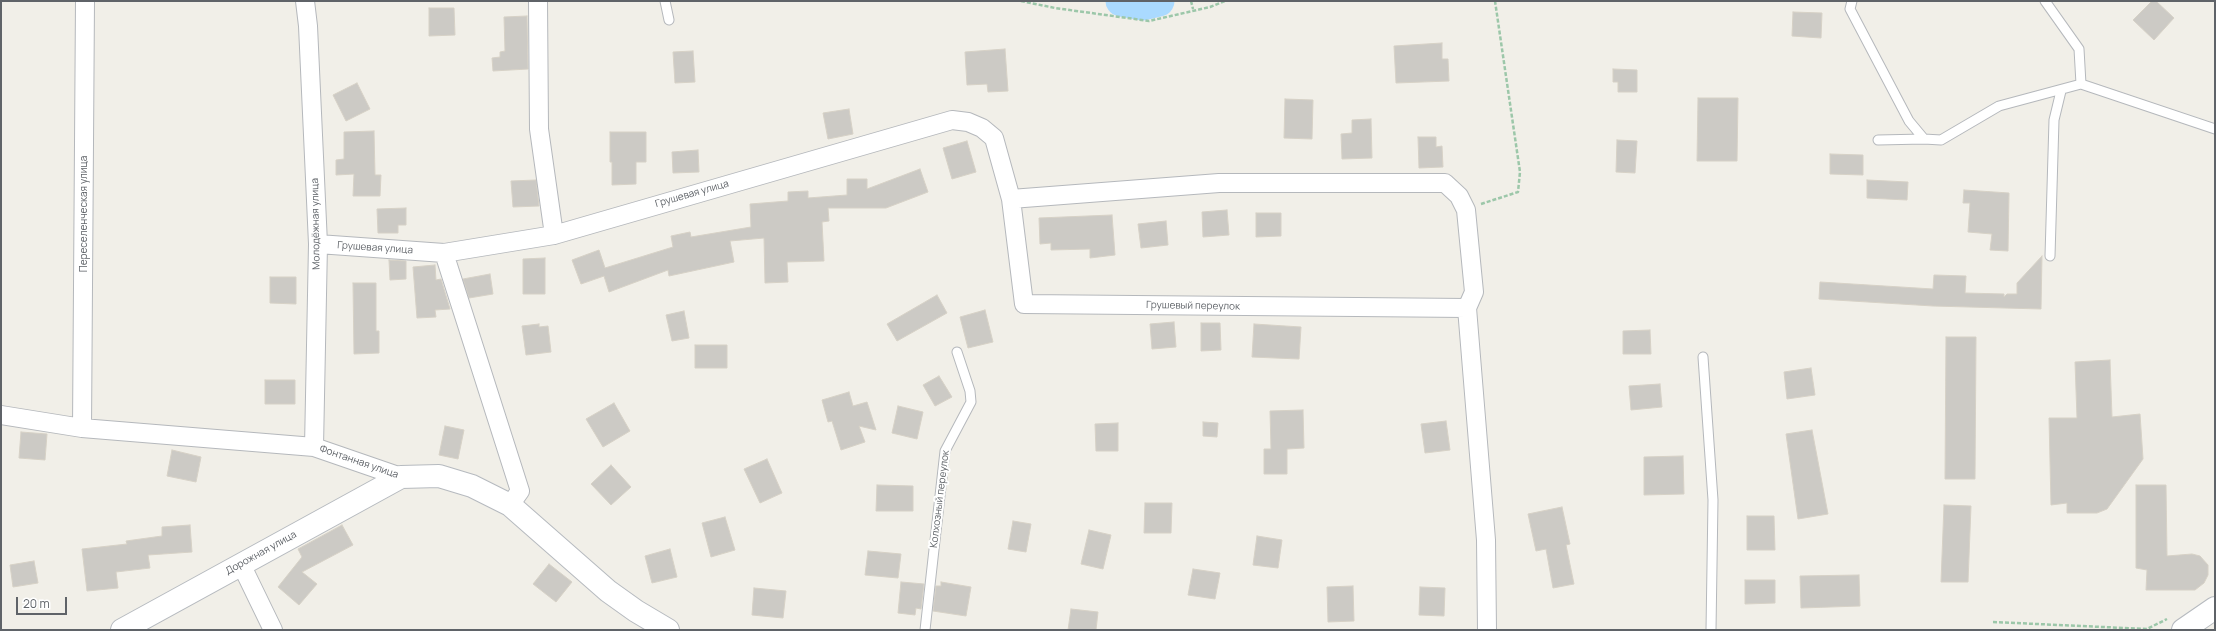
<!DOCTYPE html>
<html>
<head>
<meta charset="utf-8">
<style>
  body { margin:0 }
  #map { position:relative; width:2216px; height:631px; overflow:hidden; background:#f1efe8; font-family:Manrope,sans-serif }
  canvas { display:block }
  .frame { position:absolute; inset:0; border:2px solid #5f6368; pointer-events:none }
  .scale { position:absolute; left:16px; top:597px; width:51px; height:18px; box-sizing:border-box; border:2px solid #5f6368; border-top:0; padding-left:5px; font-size:12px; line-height:14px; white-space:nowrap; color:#5f6368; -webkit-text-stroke:3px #fff; paint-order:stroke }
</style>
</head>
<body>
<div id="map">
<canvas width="2216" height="631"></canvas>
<div class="frame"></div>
<div class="scale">20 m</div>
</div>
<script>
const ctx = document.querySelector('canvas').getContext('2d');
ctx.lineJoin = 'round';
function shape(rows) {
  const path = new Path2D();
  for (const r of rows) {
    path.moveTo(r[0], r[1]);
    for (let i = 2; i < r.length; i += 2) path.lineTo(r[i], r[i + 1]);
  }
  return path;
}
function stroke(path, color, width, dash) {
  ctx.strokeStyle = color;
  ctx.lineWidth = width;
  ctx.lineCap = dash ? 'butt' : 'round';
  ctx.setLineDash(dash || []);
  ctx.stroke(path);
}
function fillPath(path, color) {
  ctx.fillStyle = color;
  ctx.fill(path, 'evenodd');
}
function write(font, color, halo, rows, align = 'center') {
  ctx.font = font + ' Manrope,sans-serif';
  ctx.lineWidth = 4;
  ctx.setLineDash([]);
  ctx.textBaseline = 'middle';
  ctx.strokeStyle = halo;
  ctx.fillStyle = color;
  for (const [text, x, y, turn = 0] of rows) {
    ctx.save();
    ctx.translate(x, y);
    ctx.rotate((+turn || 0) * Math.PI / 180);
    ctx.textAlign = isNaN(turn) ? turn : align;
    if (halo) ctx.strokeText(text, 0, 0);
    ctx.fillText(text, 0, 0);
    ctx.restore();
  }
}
stroke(shape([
  [1121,1,1143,5,1159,1]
]), '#aadaff', 31);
const building = shape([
  [2152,1,2156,1,2174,18,2154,40,2133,20,2152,1],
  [429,8,454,8,455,35,429,36,429,8],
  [1793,12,1822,13,1821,38,1792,36,1793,12],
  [527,16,528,69,493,71,492,58,500,57,500,52,505,51,504,17,527,16],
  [1442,43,1442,59,1448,59,1449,81,1396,83,1394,46,1442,43],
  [1005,49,1008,91,988,92,987,84,967,85,965,52,1005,49],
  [693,51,695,82,675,83,673,52,693,51],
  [1613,69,1637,70,1637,92,1618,92,1618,82,1613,82,1613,69],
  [357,83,370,109,346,121,333,95,357,83],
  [1698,98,1738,98,1737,161,1697,161,1698,98],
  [1285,99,1313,100,1312,139,1284,138,1285,99],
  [849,109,853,134,828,139,823,113,849,109],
  [1371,119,1372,158,1342,159,1341,134,1352,133,1352,120,1371,119],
  [374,131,375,175,381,175,380,196,353,196,354,174,336,175,336,160,344,159,344,132,374,131],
  [610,132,646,132,646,162,636,162,636,184,612,185,612,162,610,162,610,132],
  [1418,137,1436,137,1436,147,1442,146,1443,167,1419,168,1418,137],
  [1617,140,1637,141,1635,173,1616,172,1617,140],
  [967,141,976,172,952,179,943,148,967,141],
  [698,150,699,172,673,173,672,152,698,150],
  [1830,154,1863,155,1863,175,1830,174,1830,154],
  [920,169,928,192,886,208,828,208,829,221,822,222,824,261,787,262,788,282,765,283,764,238,730,241,734,262,669,276,668,270,609,292,604,276,581,284,572,260,599,250,605,268,673,247,671,236,690,232,691,237,751,227,750,204,788,201,788,192,808,191,808,198,847,195,847,179,867,179,867,189,920,169],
  [536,180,539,206,513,207,511,181,536,180],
  [1867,180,1908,182,1907,200,1867,198,1867,180],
  [1964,190,2009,193,2008,251,1990,250,1992,234,1968,232,1970,203,1963,203,1964,190],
  [406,208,406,225,398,225,398,233,378,233,377,209,406,208],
  [1227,210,1229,235,1203,237,1202,212,1227,210],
  [1256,213,1281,213,1281,236,1256,237,1256,213],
  [1112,215,1115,255,1090,258,1090,249,1051,250,1051,243,1040,244,1039,218,1112,215],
  [1166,221,1168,245,1141,248,1138,224,1166,221],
  [2042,256,2041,309,1933,306,1819,299,1820,282,1933,289,1934,275,1966,276,1965,293,2004,294,2004,297,2007,294,2017,294,2017,283,2042,256],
  [545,258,545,294,523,294,523,259,545,258],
  [389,260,406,261,406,279,390,280,389,260],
  [435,265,436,280,441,279,450,309,435,310,436,317,417,318,413,267,435,265],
  [490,274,493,294,469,298,463,279,490,274],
  [270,277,296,277,296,304,270,303,270,277],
  [353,283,376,283,376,331,379,331,379,353,354,354,353,283],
  [937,295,947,313,897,341,887,324,937,295],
  [985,310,993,342,968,348,960,317,985,310],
  [684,311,689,338,672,341,666,315,684,311],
  [1174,322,1176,347,1152,349,1150,324,1174,322],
  [1201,323,1220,323,1221,350,1201,351,1201,323],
  [539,324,539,327,548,326,551,352,526,355,522,326,539,324],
  [1254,324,1301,327,1299,359,1252,357,1254,324],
  [1650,330,1651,354,1623,354,1623,331,1650,330],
  [1946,337,1976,337,1975,479,1945,479,1946,337],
  [695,345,727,345,727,368,695,368,695,345],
  [2110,360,2112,417,2140,414,2143,459,2107,509,2097,513,2067,513,2067,503,2051,505,2049,418,2077,418,2075,362,2110,360],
  [1811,368,1815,395,1787,399,1784,372,1811,368],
  [939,376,952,397,935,406,923,385,939,376],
  [265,380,295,380,295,404,265,404,265,380],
  [1660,384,1662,407,1631,410,1629,386,1660,384],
  [849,392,853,406,867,402,876,430,859,426,865,442,841,450,832,421,828,422,822,400,849,392],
  [614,403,630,431,603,447,586,419,614,403],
  [898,406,923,412,917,439,892,433,898,406],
  [1303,410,1304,448,1287,449,1287,474,1264,474,1264,449,1271,449,1270,411,1303,410],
  [1446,421,1450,450,1425,453,1421,424,1446,421],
  [1203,422,1218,423,1217,437,1203,436,1203,422],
  [1118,423,1118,451,1096,451,1095,424,1118,423],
  [445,426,464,430,458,459,439,455,445,426],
  [1812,430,1828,514,1798,519,1786,434,1812,430],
  [21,432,47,434,45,460,19,458,21,432],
  [172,450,201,457,196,482,167,476,172,450],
  [1683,456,1684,494,1644,495,1644,457,1683,456],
  [767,459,782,493,760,503,744,469,767,459],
  [611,465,631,487,611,505,591,484,611,465],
  [877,485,913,486,913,511,876,511,877,485],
  [2136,485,2166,485,2167,556,2192,554,2200,556,2208,565,2208,575,2204,583,2195,590,2146,590,2147,570,2136,568,2136,485],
  [1145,503,1172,503,1171,533,1144,533,1145,503],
  [1944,505,1971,506,1968,582,1941,582,1944,505],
  [1562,507,1570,544,1566,545,1574,584,1553,588,1546,549,1536,551,1528,514,1562,507],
  [1747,516,1774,516,1775,550,1747,550,1747,516],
  [725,517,735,550,711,557,702,523,725,517],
  [1013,521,1031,524,1026,552,1008,549,1013,521],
  [190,525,192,552,148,555,150,568,116,572,118,588,87,591,82,549,127,544,126,541,162,536,162,527,190,525],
  [342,525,353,545,302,572,317,584,299,605,278,587,302,557,298,549,342,525],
  [1089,530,1111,535,1103,569,1081,564,1089,530],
  [1257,536,1282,540,1278,568,1253,565,1257,536],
  [670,549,677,577,652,583,645,556,670,549],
  [868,551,901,554,898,578,865,575,868,551],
  [34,561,38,583,13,587,10,565,34,561],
  [549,564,572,582,556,602,533,584,549,564],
  [1193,569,1220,573,1215,599,1188,595,1193,569],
  [1859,575,1860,606,1801,608,1800,576,1859,575],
  [1745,580,1775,580,1775,603,1745,604,1745,580],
  [901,582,924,584,921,609,916,608,915,615,898,613,901,582],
  [941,582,971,587,966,616,933,611,936,586,941,586,941,582],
  [1353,586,1354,621,1328,622,1327,587,1353,586],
  [1420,587,1445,588,1444,616,1419,615,1420,587],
  [754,588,786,591,783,618,752,615,754,588],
  [1071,609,1098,612,1096,630,1068,630,1071,609]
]);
fillPath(building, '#cccac5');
stroke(building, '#d6d1c6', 1);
const service = shape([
  [665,1,669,20],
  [1852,1,1850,9,1909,121,1924,139,1941,140,1999,106,2081,84,2215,129],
  [2045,1,2079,49,2081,84],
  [1878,140,1924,139],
  [2050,256,2054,120,2061,91],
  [1703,357,1713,500,1711,630],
  [925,630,945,451,971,402,970,391,957,352]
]);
const minor = shape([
  [305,1,308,26,318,244,314,447],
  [538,1,539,129,554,235],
  [1011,199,1219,183,1445,183,1459,196,1466,210,1474,292,1467,308,1486,540,1487,630],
  [318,244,444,253,554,235,952,120,968,122,982,128,994,138,1011,199,1024,304,1467,308],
  [444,253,520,491,510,505],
  [1,415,82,428,314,447,401,477],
  [82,428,85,1],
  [241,564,273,630]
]);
const secondary = shape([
  [122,630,401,477,439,476,472,486,510,505,608,591,636,611,668,630],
  [2183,630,2215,608]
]);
stroke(service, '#b5b8bc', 11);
stroke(minor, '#b5b8bc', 20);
stroke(secondary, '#b6babf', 24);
stroke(shape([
  [1021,1,1055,8,1149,21,1210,7,1225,1],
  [1191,1,1193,9],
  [1481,204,1518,192,1520,172,1495,1],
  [1993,622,2147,629,2167,619]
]), '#9cc7a9', 2.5, [4, 2]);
stroke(service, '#fff', 9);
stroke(minor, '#fff', 18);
stroke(secondary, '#fff', 22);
write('10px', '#5f6368', '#fff', [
  ["Грушевая улица",692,194,-16],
  ["Переселенческая улица",84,214,-90],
  ["Молодёжная улица",316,224,-91],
  ["Грушевая улица",375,248,4],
  ["Грушевый переулок",1193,306,1],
  ["Фонтанная улица",359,462,19],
  ["Колхозный переулок",940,499,-83],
  ["Дорожная улица",261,553,-29]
]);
</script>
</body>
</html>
